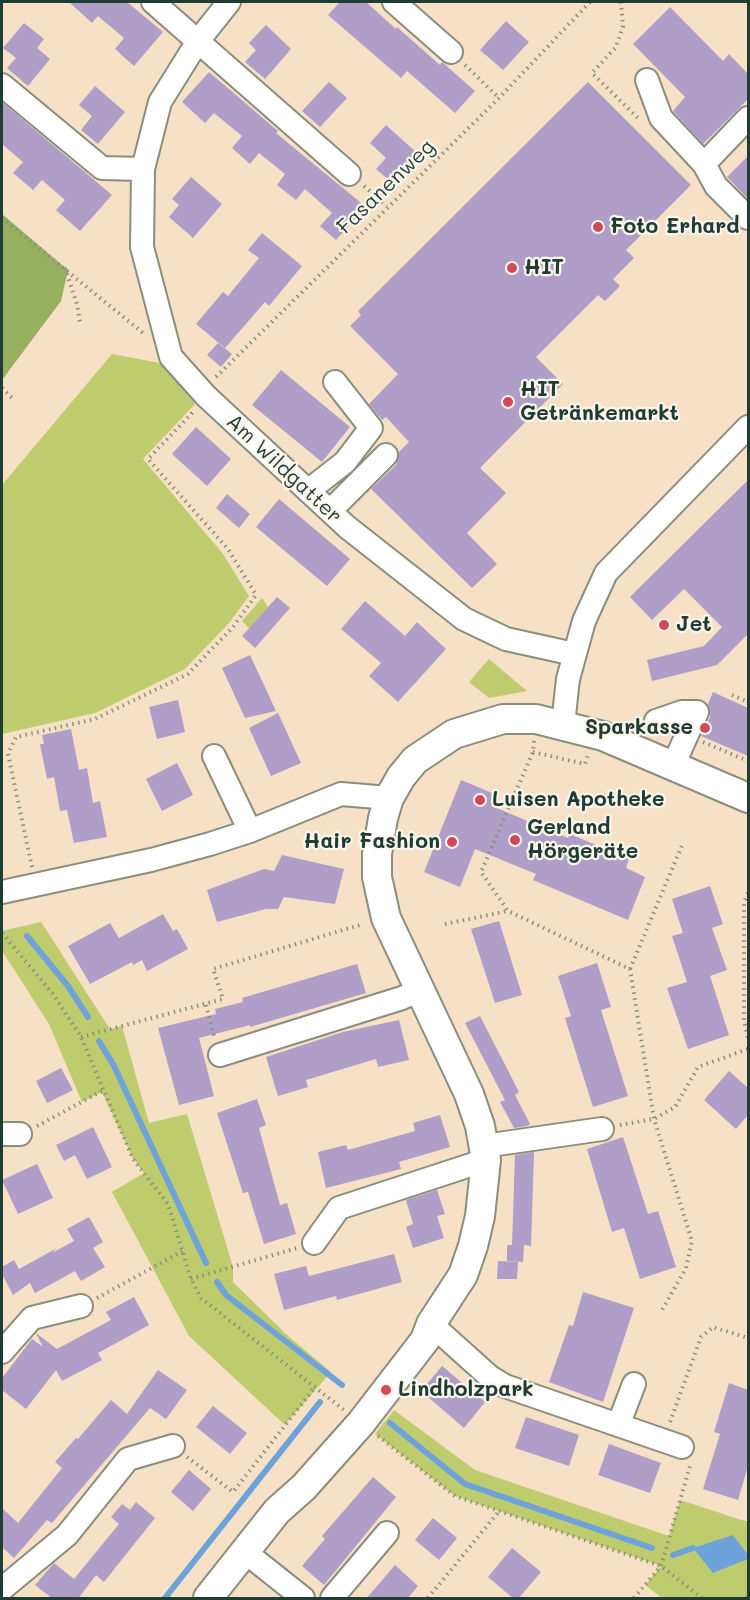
<!DOCTYPE html>
<html>
<head>
<meta charset="utf-8">
<style>
  body { margin:0 }
  #map { position:relative; width:750px; height:1600px; overflow:hidden; background:#f6e0c6; font-family:Mali,sans-serif }
  canvas { display:block }
  .frame { position:absolute; inset:0; border:3px solid #1f3d34; pointer-events:none }
</style>
</head>
<body>
<div id="map">
<canvas width="750" height="1600"></canvas>
<div class="frame"></div>
</div>
<script>
const ctx = document.querySelector('canvas').getContext('2d');
ctx.lineJoin = 'round';
function fillPath(path, color) {
  ctx.fillStyle = color;
  ctx.fill(path, 'evenodd');
}
function shape(rows) {
  const path = new Path2D();
  for (const r of rows) {
    path.moveTo(r[0], r[1]);
    for (let i = 2; i < r.length; i += 2) path.lineTo(r[i], r[i + 1]);
  }
  return path;
}
function stroke(path, color, width, dash) {
  ctx.strokeStyle = color;
  ctx.lineWidth = width;
  ctx.lineCap = dash ? 'butt' : 'round';
  ctx.setLineDash(dash || []);
  ctx.stroke(path);
}
function write(font, color, halo, rows, align = 'center') {
  ctx.font = font + ' Mali,sans-serif';
  ctx.lineWidth = 4.5;
  ctx.setLineDash([]);
  ctx.textBaseline = 'middle';
  ctx.strokeStyle = halo;
  ctx.fillStyle = color;
  for (const [text, x, y, turn = 0] of rows) {
    ctx.save();
    ctx.translate(x, y);
    ctx.rotate((+turn || 0) * Math.PI / 180);
    ctx.textAlign = isNaN(turn) ? turn : align;
    if (halo) ctx.strokeText(text, 0, 0);
    ctx.fillText(text, 0, 0);
    ctx.restore();
  }
}
fillPath(shape([
  [112,354,165,364,195,404,143,459,223,554,249,596,229,623,185,669,95,713,2,734,2,485],
  [262,598,268,607,249,628,242,621],
  [489,659,527,691,489,698,469,682],
  [41,922,110,1029,122,1026,149,1123,187,1114,233,1267,233,1282,287,1335,331,1372,285,1425,189,1336,112,1192,144,1173,133,1159,102,1092,82,1102,49,1024,2,951,2,931],
  [394,1410,475,1470,669,1536,680,1500,748,1522,748,1598,662,1598,645,1585,661,1566,455,1496,375,1434]
]), '#bfcc6d');
fillPath(shape([
  [2,214,68,270,61,301,2,380]
]), '#97b060');
fillPath(shape([
  [733,1535,748,1555,748,1559,713,1573,693,1548]
]), '#6da2da');
stroke(shape([
  [27,936,68,986,88,1017],
  [99,1041,114,1066,206,1263],
  [217,1282,226,1295,342,1385],
  [390,1423,465,1484,652,1548],
  [673,1555,693,1548],
  [165,1598,320,1402]
]), '#6da2da', 6);
fillPath(shape([
  [69,2,127,2,163,32,134,66,115,49,124,38,98,16,92,23],
  [340,2,366,2,396,29,397,27,440,65,442,62,475,91,455,113,407,71,401,78,328,15],
  [670,7,723,61,729,54,748,74,748,99,703,144,673,111,685,97,633,44],
  [506,21,529,42,503,70,480,50],
  [24,23,44,39,37,48,50,59,28,86,7,68,16,58,3,48],
  [266,25,291,49,265,79,245,62,256,50,249,43],
  [209,72,278,131,276,133,366,207,336,240,320,226,332,213,305,189,296,200,277,185,285,174,259,153,250,164,232,148,242,136,214,113,205,123,182,102],
  [329,82,347,98,320,127,302,111],
  [588,82,691,185,626,250,634,258,613,279,620,286,605,301,598,295,536,357,563,384,480,468,506,493,467,533,497,564,472,588,371,489,396,465,399,452,409,442,386,417,382,420,369,404,398,374,350,326,361,315,358,311],
  [95,86,125,112,98,144,81,130,92,116,79,105],
  [2,102,112,195,80,231,56,210,65,200,42,180,33,190,13,173,23,162,2,144],
  [386,125,417,153,391,182,376,169,386,158,370,143],
  [748,156,748,199,727,177],
  [191,177,222,204,193,238,169,217,179,205,172,199],
  [262,233,302,266,269,306,265,302,225,348,196,324,223,292,228,296,259,258,248,250],
  [218,343,232,354,221,367,207,355],
  [281,370,350,427,322,462,252,405],
  [196,427,231,459,207,486,172,454],
  [748,480,748,634,717,665,652,681,647,660,704,646,722,627,684,589,652,620,630,597],
  [227,494,250,514,239,528,216,508],
  [279,499,350,559,327,586,256,527],
  [277,597,290,608,255,648,242,636],
  [365,601,405,636,417,622,446,649,398,702,369,676,381,663,341,629],
  [250,655,276,711,245,718,222,668],
  [713,692,748,708,748,756,701,736,710,717,708,704],
  [178,700,185,732,157,739,149,707],
  [278,713,301,763,271,776,249,728],
  [71,729,79,770,87,768,93,803,100,801,107,837,74,843,67,810,60,811,54,777,47,779,40,744,44,744,42,735],
  [177,763,193,795,162,811,146,779],
  [461,780,497,795,492,806,568,838,570,834,629,859,626,868,645,877,628,920,533,880,536,874,475,849,460,887,424,872],
  [282,855,344,869,335,904,284,897,278,909,266,909,217,922,207,890,264,869,274,871],
  [710,886,723,924,712,928,727,970,710,976,729,1035,688,1049,667,988,687,982,672,936,683,933,672,899],
  [163,914,173,931,177,929,188,949,147,971,142,960,133,965,132,962,90,984,68,946,110,923,119,938],
  [499,921,522,995,495,1003,471,929],
  [597,963,611,1007,601,1010,628,1096,593,1107,565,1018,571,1016,558,976],
  [357,964,366,993,250,1027,250,1025,199,1038,214,1096,179,1105,158,1028,216,1014,215,1009,243,1002,242,998],
  [480,1016,519,1092,515,1095,530,1124,527,1126,514,1128,500,1102,505,1100,465,1023],
  [399,1020,409,1060,378,1067,376,1059,306,1080,308,1087,278,1096,266,1057,343,1032],
  [61,1068,73,1090,47,1103,36,1081],
  [729,1071,748,1088,748,1115,736,1129,704,1100],
  [257,1099,266,1125,259,1128,280,1205,287,1203,296,1234,264,1244,248,1192,243,1193,217,1113],
  [440,1115,450,1147,399,1162,401,1169,326,1188,318,1152,346,1145,348,1150,415,1131,413,1123],
  [93,1127,112,1167,87,1179,75,1155,64,1161,56,1145],
  [623,1137,648,1214,658,1211,676,1267,640,1279,624,1228,612,1232,587,1149],
  [534,1152,531,1246,524,1245,523,1262,507,1261,507,1245,516,1245,512,1245,515,1155],
  [37,1164,53,1198,18,1214,2,1180],
  [437,1190,445,1214,437,1216,444,1238,413,1248,406,1227,413,1224,406,1200],
  [89,1217,103,1242,93,1248,105,1267,81,1281,75,1271,35,1293,30,1283,13,1295,2,1274,2,1267,14,1260,19,1269,57,1248,52,1253,74,1241,67,1229],
  [394,1254,402,1282,337,1300,336,1296,284,1310,274,1274,306,1266,309,1276],
  [498,1261,518,1262,517,1279,497,1279],
  [583,1292,634,1308,603,1402,549,1382,569,1325,573,1326],
  [134,1297,149,1325,98,1353,102,1360,62,1381,56,1370,26,1409,2,1390,2,1378,32,1339,43,1347,36,1333,57,1349,111,1320,106,1312],
  [442,1366,485,1402,464,1428,421,1391],
  [158,1370,187,1390,166,1419,150,1408,52,1523,47,1520,14,1558,2,1547,2,1508,18,1523,62,1468,55,1462,76,1438,78,1439,111,1400,127,1414],
  [729,1383,748,1390,748,1466,738,1500,703,1489,720,1434,714,1432],
  [213,1406,247,1433,230,1454,196,1427],
  [526,1417,579,1435,569,1466,515,1448],
  [609,1444,661,1463,650,1493,598,1475],
  [189,1470,211,1489,193,1511,171,1492],
  [373,1477,396,1497,324,1585,302,1566,325,1539,322,1536],
  [136,1502,155,1518,104,1582,96,1575,78,1599,53,1599,35,1585,54,1563,74,1579,119,1524,111,1517,122,1504,130,1510],
  [433,1518,457,1538,439,1560,415,1540],
  [512,1548,541,1572,518,1599,514,1599,488,1577],
  [395,1565,418,1586,407,1599,366,1599]
]), '#af9ec8');
const minor = shape([
  [153,2,349,174],
  [229,2,198,41,160,102,143,169,142,247,171,357,206,396,347,527,464,619,506,639,574,654],
  [394,2,451,52],
  [647,80,661,118,704,164,716,186,748,218],
  [2,85,102,168,143,169],
  [704,164,748,118],
  [308,491,345,462,371,428,335,382],
  [330,511,386,455],
  [656,721,682,712,697,712,673,766],
  [563,724,568,679,584,621,606,573,748,427],
  [214,756,250,831],
  [2,892,151,860,210,844,250,831,341,794,389,798],
  [220,1055,402,998,418,991],
  [2,1134,20,1134],
  [484,1146,602,1129],
  [314,1243,339,1208,486,1160],
  [431,1324,490,1377,505,1386,682,1447],
  [2,1352,32,1318,81,1306],
  [619,1423,634,1384],
  [245,1552,303,1598],
  [2,1589,67,1535,128,1459,173,1446],
  [332,1598,387,1533]
]);
const major = shape([
  [208,1598,277,1511,304,1487,361,1423,425,1340,431,1324,463,1275,473,1246,480,1216,486,1160,480,1126,469,1094,386,918,377,877,377,854,383,818,389,798,401,777,415,760,454,734,503,719,536,719,603,736,748,798]
]);
stroke(minor, '#8a8e7d', 26);
stroke(major, '#8a8e7d', 32);
stroke(shape([
  [621,2,623,26,616,47,592,73,640,120],
  [465,65,499,98],
  [364,186,387,206],
  [2,218,143,333],
  [65,268,77,304,80,322],
  [216,377,499,98,590,2],
  [2,388,13,399],
  [732,695,748,702],
  [534,741,533,752,481,872,508,911,630,969,654,1119,692,1241,686,1268,662,1310],
  [703,742,748,761],
  [533,752,585,764,588,755],
  [32,867,8,754,16,737,95,719,188,674,233,627,256,595,228,549,148,459,194,411],
  [748,893,744,902,744,1020,748,1038],
  [445,924,508,911],
  [2,933,53,994,81,1037,133,1159,168,1204,191,1279,201,1298,344,1410],
  [630,969,683,843],
  [206,1005,214,1036],
  [81,1037,223,999,213,969,363,924],
  [620,1125,654,1119,675,1107,698,1067,748,1049],
  [37,1126,102,1091],
  [191,1279,297,1248],
  [97,1298,183,1251],
  [670,1422,701,1337,713,1327,748,1338],
  [378,1436,455,1496,661,1566,702,1598],
  [187,1457,233,1492,315,1387],
  [428,1598,500,1510],
  [634,1598,661,1566,690,1466],
  [746,1598,748,1597]
]), '#8a8e7d', 4, [1.5, 4.5]);
stroke(minor, '#fff', 22);
stroke(major, '#fff', 28);
for (const [x, y, r, color] of [
  [598,227,6,"#d1495b"],
  [512,268,6,"#d1495b"],
  [508,402,6,"#d1495b"],
  [664,625,6,"#d1495b"],
  [705,728,6,"#d1495b"],
  [480,800,6,"#d1495b"],
  [515,840,6,"#d1495b"],
  [452,842,6,"#d1495b"],
  [386,1390,6,"#d1495b"]
]) {
  const dot = new Path2D();
  dot.arc(x, y, r, 0, 2 * Math.PI);
  ctx.fillStyle = color;
  ctx.fill(dot);
  stroke(dot, '#fbf7ec', 2);
}
write('21px', '#1f3d34', '#fbf7ec', [
  ["Fasanenweg",386,187,-44],
  ["Am Wildgatter",284,469,43]
]);
write('bold 21px', '#1f3d34', '#fbf7ec', [
  ["Foto Erhard",610,227],
  ["HIT",524,268],
  ["HIT",520,390],
  ["Getränkemarkt",520,414],
  ["Jet",676,625],
  ["Sparkasse",693,728,"right"],
  ["Luisen Apotheke",492,800],
  ["Gerland",527,828],
  ["Hörgeräte",527,852],
  ["Hair Fashion",440,842,"right"],
  ["Lindholzpark",398,1390]
], 'left');
</script>
</body>
</html>
